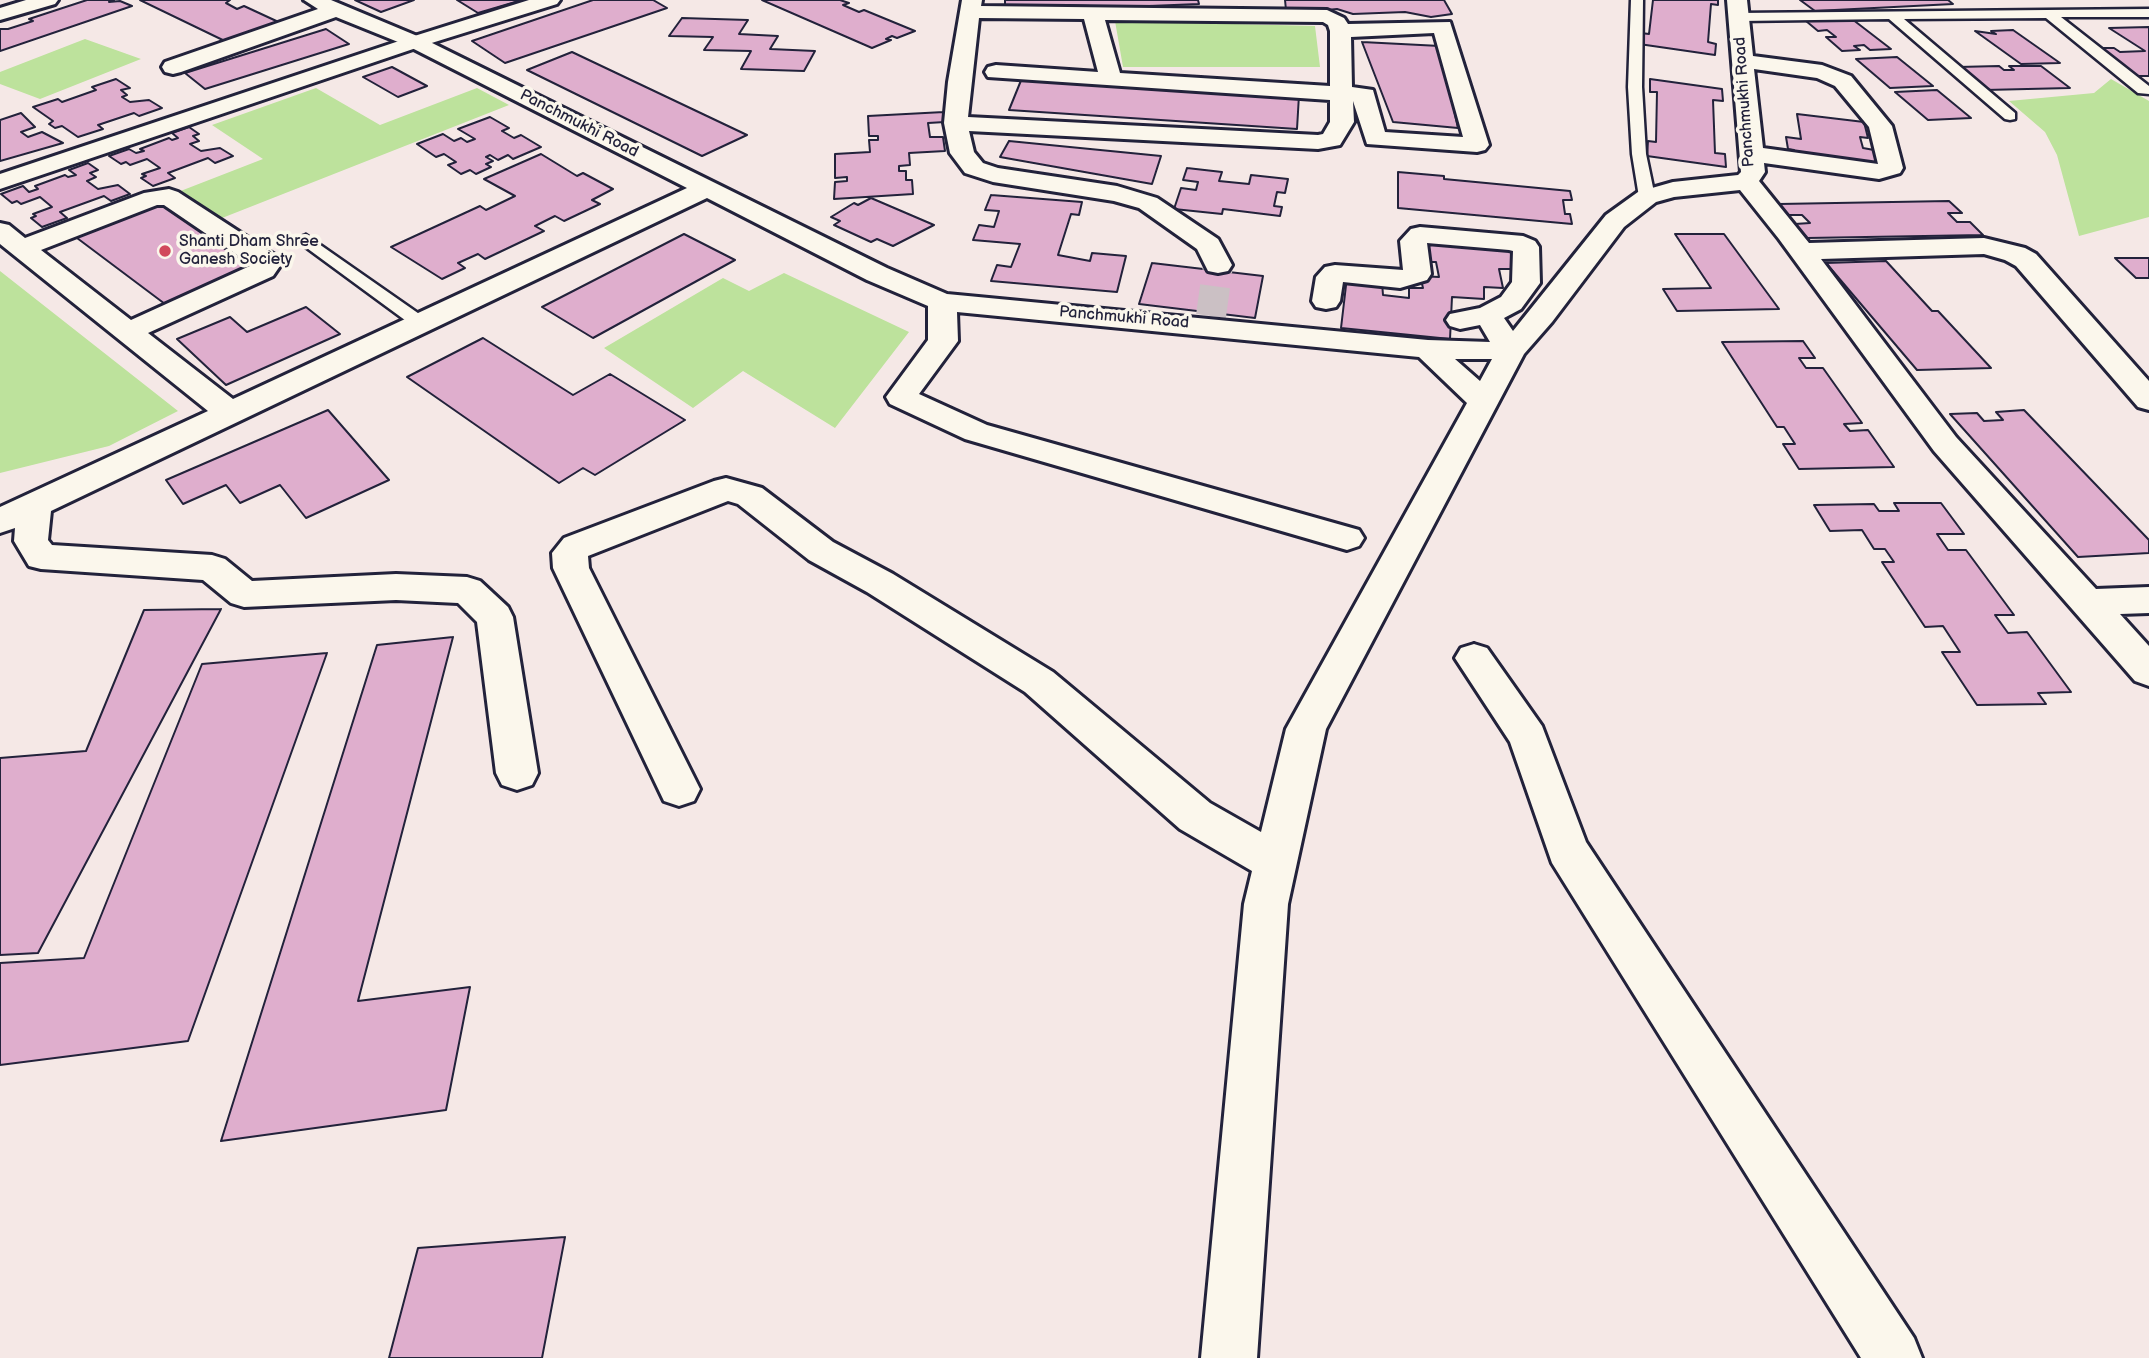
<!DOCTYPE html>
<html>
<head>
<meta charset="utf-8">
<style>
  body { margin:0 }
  canvas { display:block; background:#f5e8e6 }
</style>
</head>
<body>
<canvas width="2149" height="1358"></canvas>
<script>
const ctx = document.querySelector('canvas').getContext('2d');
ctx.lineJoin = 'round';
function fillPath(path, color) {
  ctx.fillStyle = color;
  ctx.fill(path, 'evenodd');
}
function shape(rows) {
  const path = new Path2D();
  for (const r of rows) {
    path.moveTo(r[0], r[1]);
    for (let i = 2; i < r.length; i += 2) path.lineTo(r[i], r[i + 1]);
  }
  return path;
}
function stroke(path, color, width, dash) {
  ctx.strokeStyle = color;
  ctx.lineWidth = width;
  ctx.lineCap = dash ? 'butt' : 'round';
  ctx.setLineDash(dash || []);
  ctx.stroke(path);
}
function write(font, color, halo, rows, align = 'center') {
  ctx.font = font + ' "Balsamiq Sans",sans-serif';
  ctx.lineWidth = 7;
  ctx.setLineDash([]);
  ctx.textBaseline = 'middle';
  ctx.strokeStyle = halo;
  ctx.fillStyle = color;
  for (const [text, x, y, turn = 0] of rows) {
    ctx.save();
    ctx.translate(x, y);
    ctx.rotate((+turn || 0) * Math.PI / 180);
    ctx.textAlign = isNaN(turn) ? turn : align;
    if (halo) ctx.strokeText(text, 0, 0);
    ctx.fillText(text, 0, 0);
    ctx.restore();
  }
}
fillPath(shape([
  [1115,21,1315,26,1320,67,1123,67],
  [85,39,141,59,40,99,0,84,0,72],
  [2111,79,2149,101,2149,217,2079,236,2057,155,2045,132,2009,101,2094,93],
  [316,88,380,125,477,88,509,105,217,220,178,192,263,159,212,125],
  [0,271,178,411,109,446,0,473],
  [784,273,909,332,835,428,743,371,693,408,604,348,723,278,749,291]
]), '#bde29c');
const building = shape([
  [87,0,114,0,109,2,120,1,132,6,0,51,0,29,8,29,33,21,29,19,87,0],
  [140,0,230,0,226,3,237,9,244,6,285,25,231,44,140,0],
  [355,0,414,0,381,12,355,0],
  [457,0,522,0,478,13,457,0],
  [593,0,653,0,667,8,505,63,472,41,593,0],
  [762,0,840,0,849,3,843,5,859,12,864,10,915,31,897,38,892,36,886,39,891,40,872,48,762,0],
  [1005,0,1198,0,1199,4,1124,7,1056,5,1033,9,1005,9,1005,0],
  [1285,0,1444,0,1452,14,1431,17,1405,12,1353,14,1337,9,1297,13,1286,10,1285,0],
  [1653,0,1718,0,1718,5,1711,4,1708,42,1716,44,1715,55,1639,44,1641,33,1649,34,1653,0],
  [1800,0,1948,0,1953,4,1815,11,1800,0],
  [682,18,748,20,739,34,778,36,770,49,815,51,804,71,741,69,751,51,704,50,713,37,669,36,682,18],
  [1852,19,1891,49,1870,50,1864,45,1854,46,1860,50,1842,51,1826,37,1836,37,1827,30,1818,31,1806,21,1852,19],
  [2149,27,2149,76,2137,76,2096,48,2114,48,2120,52,2145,51,2109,28,2149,27],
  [326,29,349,44,205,89,185,73,326,29],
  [2013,30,2060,63,2021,64,1975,31,1996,34,1991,31,2013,30],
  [1362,42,1440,46,1458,128,1393,122,1362,42],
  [572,52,747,135,702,156,527,70,572,52],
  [1897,57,1933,86,1890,88,1856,59,1897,57],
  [1999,66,2004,70,2014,70,2009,66,2041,66,2070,88,1985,90,1958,67,1999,66],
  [392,67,427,86,398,97,363,77,392,67],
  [1022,78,1299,95,1297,129,1009,110,1022,78],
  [116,79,130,88,121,90,127,95,122,97,130,102,149,100,162,108,139,116,134,113,98,125,103,129,78,137,62,126,55,128,49,124,53,121,33,107,58,99,62,102,96,90,92,87,116,79],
  [1650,79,1722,89,1723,101,1713,100,1715,153,1725,154,1726,167,1647,156,1648,141,1656,142,1657,92,1650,92,1650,79],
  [1937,90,1971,118,1928,120,1895,92,1937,90],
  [944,112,945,122,928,123,930,137,943,137,945,151,909,153,910,165,899,166,899,171,906,171,906,180,912,180,913,194,834,199,835,182,847,181,847,177,835,178,835,154,870,152,869,140,878,140,878,136,869,136,868,116,944,112],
  [21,113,35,127,21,132,28,137,42,132,63,143,0,161,0,120,21,113],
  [1797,114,1864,122,1868,138,1860,137,1863,148,1874,150,1877,162,1870,162,1872,168,1796,158,1794,150,1788,149,1786,137,1801,139,1797,114],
  [490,117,509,128,502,131,514,138,521,135,541,147,513,159,508,155,498,160,490,155,486,157,493,161,486,164,491,167,476,174,470,170,461,174,448,165,456,162,444,154,436,157,417,144,443,134,454,141,461,138,467,142,475,139,458,129,490,117],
  [189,127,199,134,193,136,199,141,190,144,201,151,220,148,233,156,215,163,208,158,168,173,175,178,153,186,141,178,146,176,142,174,160,168,147,159,130,165,126,162,121,164,109,156,129,149,136,153,144,151,140,149,169,138,172,140,178,138,172,133,189,127],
  [1009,141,1161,156,1152,184,1000,157,1009,141],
  [541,154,577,176,583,173,613,189,592,200,600,204,564,221,555,216,535,226,544,231,485,259,478,254,458,263,465,268,442,279,391,247,480,206,486,210,515,196,484,179,541,154],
  [88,163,98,170,90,173,96,177,87,181,98,189,118,185,130,194,111,201,104,196,60,212,67,218,42,227,31,218,36,216,33,214,52,207,40,197,21,204,17,201,12,203,1,194,23,186,29,192,38,189,35,186,65,175,68,177,76,175,69,170,88,163],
  [1187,168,1222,172,1219,181,1249,184,1251,175,1288,179,1285,193,1277,192,1274,206,1282,207,1280,216,1223,209,1222,214,1174,209,1181,188,1196,190,1198,182,1183,180,1187,168],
  [1398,172,1444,176,1444,179,1570,191,1572,200,1563,200,1565,214,1570,214,1572,224,1398,208,1398,172],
  [991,195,1082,202,1079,215,1071,214,1058,255,1090,261,1092,253,1126,256,1117,292,991,281,997,265,1011,267,1020,244,973,240,979,225,994,227,999,211,985,210,991,195],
  [871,198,934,225,893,246,877,239,871,242,834,225,840,221,831,217,854,203,858,205,871,198],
  [161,200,259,266,169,307,73,235,161,200],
  [1949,201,1962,213,1948,213,1957,222,1970,222,1983,235,1807,238,1795,224,1810,223,1802,215,1788,215,1779,204,1949,201],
  [684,234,735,260,593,338,542,307,684,234],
  [1675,234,1724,234,1779,309,1677,311,1663,289,1711,288,1675,234],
  [1423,241,1512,246,1515,269,1499,269,1503,288,1484,287,1484,299,1452,297,1450,339,1341,328,1347,277,1382,282,1383,295,1409,298,1409,288,1423,288,1420,276,1439,277,1436,262,1428,262,1423,241],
  [2115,258,2149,258,2149,278,2136,278,2115,258],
  [1886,261,1932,311,1938,311,1991,368,1917,370,1826,263,1886,261],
  [1152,263,1263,276,1255,318,1139,304,1152,263],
  [306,307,340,334,226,385,177,339,230,317,247,332,306,307],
  [483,338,573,395,610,374,685,420,595,475,583,468,559,483,407,377,483,338],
  [1803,341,1815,358,1799,358,1806,368,1823,368,1862,423,1844,424,1850,431,1868,430,1894,467,1799,469,1783,444,1795,444,1784,427,1777,427,1722,342,1803,341],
  [328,410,389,480,306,518,280,485,240,503,226,485,183,504,166,480,328,410],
  [2024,410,2149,540,2149,553,2078,557,1950,414,1977,413,1984,421,2003,420,1996,412,2024,410],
  [1894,503,1941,503,1964,534,1937,534,1948,550,1966,550,2014,615,1995,615,2008,633,2027,632,2071,692,2038,693,2046,704,1977,705,1942,652,1960,652,1943,626,1925,627,1882,562,1894,562,1885,549,1874,549,1862,530,1830,531,1814,505,1874,504,1879,511,1899,511,1894,503],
  [221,609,38,953,0,955,0,758,86,751,144,610,221,609],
  [453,637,358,1001,470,987,446,1110,221,1141,377,645,453,637],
  [327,653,188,1041,0,1065,0,963,84,958,202,664,327,653],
  [565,1237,542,1358,389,1358,418,1248,565,1237]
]);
fillPath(building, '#dfaecd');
stroke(building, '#22223b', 2);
stroke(shape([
  [1211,316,1218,265]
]), '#cbc0c4', 30, [30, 15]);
const lane = shape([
  [1631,0,1643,0,1642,87,1646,154,1655,197,1647,202,1639,197,1632,154,1628,87,1631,0],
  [2149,9,2149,17,2061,17,2149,86,2149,94,2138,93,2046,18,1904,19,2015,113,2015,119,2010,120,2005,119,1889,19,1740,21,1734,17,1740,13,2149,9],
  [306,235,425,318,428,322,425,326,413,326,300,243,298,240,300,237,306,235]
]);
const street = shape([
  [26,0,58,0,55,4,0,20,0,8,26,0],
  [304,0,331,0,422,38,887,268,947,294,1428,340,1490,342,1480,325,1460,329,1450,326,1446,320,1450,314,1480,308,1501,297,1512,282,1513,251,1509,250,1427,243,1431,274,1427,280,1400,288,1343,282,1340,301,1336,307,1326,309,1316,307,1312,301,1316,277,1325,267,1335,265,1403,270,1400,241,1411,229,1420,227,1523,236,1535,241,1539,247,1540,283,1521,309,1504,318,1513,331,1606,215,1638,192,1673,182,1738,175,1741,172,1727,0,1747,0,1753,56,1822,65,1851,76,1892,126,1903,168,1900,173,1879,179,1764,163,1765,172,1759,181,1809,243,1984,238,2025,248,2036,254,2149,381,2149,410,2138,407,2016,266,2005,260,1984,254,1821,259,1956,437,2096,589,2149,587,2149,613,2120,614,2149,646,2149,686,2135,681,1934,451,1779,239,1740,190,1674,197,1656,202,1624,227,1552,322,1524,354,1326,729,1288,904,1257,1358,1201,1358,1244,904,1252,871,1180,829,1025,692,867,592,809,560,738,504,728,501,588,556,589,568,700,789,694,801,679,806,664,801,553,568,552,553,564,538,714,481,726,478,762,488,833,542,893,574,1053,672,1210,803,1261,832,1286,729,1467,403,1419,357,957,312,958,341,919,394,987,425,1359,530,1364,538,1359,546,1347,550,965,439,890,404,886,397,928,340,928,306,867,280,707,198,51,511,48,540,52,545,212,555,225,559,252,581,396,574,467,577,480,581,508,607,513,617,538,773,532,785,517,790,502,785,496,773,477,622,458,603,396,600,244,607,231,603,203,580,41,569,29,566,14,541,15,528,0,533,0,507,208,411,0,244,0,223,9,225,25,238,144,193,169,189,178,192,278,257,282,263,273,276,148,333,233,399,687,188,408,46,336,17,181,72,173,74,165,72,162,67,165,62,318,9,304,0],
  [1754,69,1817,78,1835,86,1869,127,1878,164,1763,148,1754,69],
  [157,205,164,205,252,265,131,320,41,250,157,205],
  [1455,359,1492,359,1480,381,1455,359],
  [962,0,982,0,981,6,1327,10,1344,18,1348,24,1450,22,1489,145,1485,150,1477,152,1367,144,1353,101,1354,122,1340,145,1318,149,969,131,974,152,983,163,998,168,1117,186,1157,198,1218,239,1232,265,1228,271,1218,273,1208,271,1197,249,1139,208,1114,201,993,182,965,173,950,153,944,123,948,82,962,0],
  [979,18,1084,19,1098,72,996,65,988,67,985,72,988,77,1330,100,1330,122,1323,134,1318,135,968,117,979,18],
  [1105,20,1323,22,1328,25,1330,31,1330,86,1120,73,1105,20],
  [1434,33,1463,137,1385,132,1373,90,1352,87,1351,37,1434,33],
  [1474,644,1487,648,1542,726,1586,842,1914,1338,1922,1358,1861,1358,1552,863,1510,742,1455,658,1461,648,1474,644]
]);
const secondary = shape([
  [529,0,560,0,557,4,422,46,0,189,0,174,408,38,529,0]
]);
stroke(lane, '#22223b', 5);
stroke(street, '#22223b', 6);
stroke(secondary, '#22223b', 6);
fillPath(lane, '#fbf7ec');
fillPath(street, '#fbf7ec');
fillPath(secondary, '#fbf7ec');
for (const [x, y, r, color] of [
  [165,251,7,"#d1495b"]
]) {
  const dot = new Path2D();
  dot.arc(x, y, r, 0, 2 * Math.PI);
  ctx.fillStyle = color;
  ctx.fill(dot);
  stroke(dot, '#fbf7ec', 2.5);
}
write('16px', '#22223b', '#fbf7ec', [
  ["Panchmukhi Road",1745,102,-94],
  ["Panchmukhi Road",579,124,27],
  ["Panchmukhi Road",1124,318,5]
]);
write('16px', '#22223b', '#fbf7ec', [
  ["Shanti Dham Shree",179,242],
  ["Ganesh Society",179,260]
], 'left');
</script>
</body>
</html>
